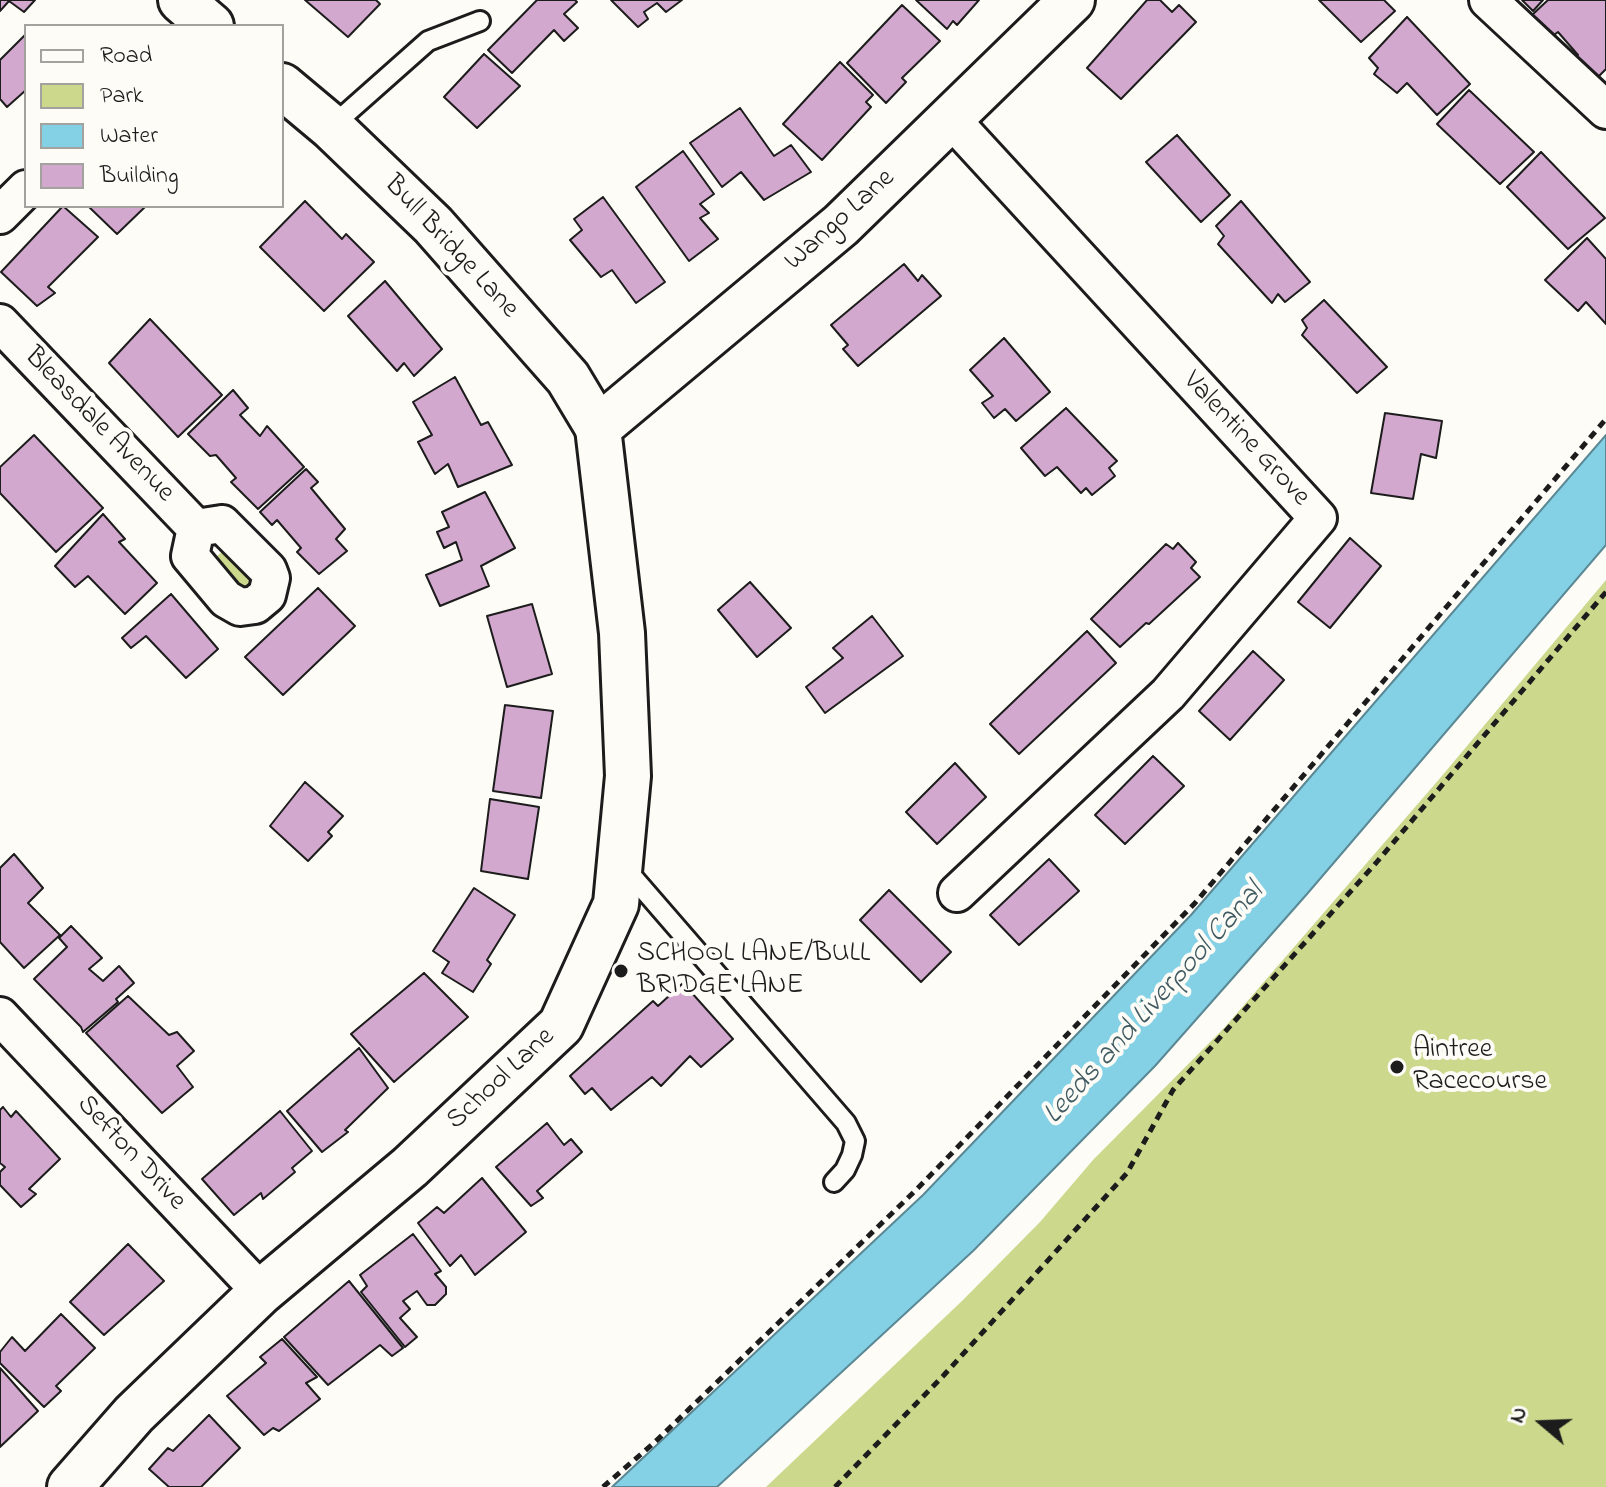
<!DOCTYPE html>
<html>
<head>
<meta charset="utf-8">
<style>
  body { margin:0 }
  #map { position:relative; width:1606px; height:1487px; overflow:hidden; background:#fdfcf7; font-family:"Indie Flower",sans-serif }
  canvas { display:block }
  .legend { position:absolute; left:24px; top:24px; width:260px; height:184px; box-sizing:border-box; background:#fdfcf7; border:2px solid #a3a29f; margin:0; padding:10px 14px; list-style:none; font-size:24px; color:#1c1c1c }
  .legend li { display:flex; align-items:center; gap:16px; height:40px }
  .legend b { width:40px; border:2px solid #a3a29f }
  .north { position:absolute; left:1502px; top:1383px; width:80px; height:80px; -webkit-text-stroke:6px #fdfcf7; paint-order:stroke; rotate:289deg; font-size:22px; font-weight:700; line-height:32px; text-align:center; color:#1c1c1c }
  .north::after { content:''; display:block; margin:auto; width:28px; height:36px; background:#1c1c1c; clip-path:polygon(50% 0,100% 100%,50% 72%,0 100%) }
</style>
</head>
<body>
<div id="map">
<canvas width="1606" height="1487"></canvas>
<ul class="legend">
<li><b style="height:10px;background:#fdfcf7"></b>Road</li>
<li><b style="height:22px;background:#ccd88b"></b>Park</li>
<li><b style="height:22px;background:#84d0e4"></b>Water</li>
<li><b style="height:22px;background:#d3a8ce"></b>Building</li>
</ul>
<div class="north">N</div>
</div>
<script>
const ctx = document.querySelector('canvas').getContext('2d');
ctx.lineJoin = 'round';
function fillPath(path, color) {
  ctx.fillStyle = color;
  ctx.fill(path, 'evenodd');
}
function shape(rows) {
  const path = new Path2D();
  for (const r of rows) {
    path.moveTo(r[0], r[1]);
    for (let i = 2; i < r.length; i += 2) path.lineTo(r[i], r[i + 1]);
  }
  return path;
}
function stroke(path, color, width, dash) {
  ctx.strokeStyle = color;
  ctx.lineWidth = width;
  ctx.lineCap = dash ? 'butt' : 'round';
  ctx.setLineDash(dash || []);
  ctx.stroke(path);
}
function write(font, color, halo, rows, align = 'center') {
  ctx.font = font + ' "Indie Flower",sans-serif';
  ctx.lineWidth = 8;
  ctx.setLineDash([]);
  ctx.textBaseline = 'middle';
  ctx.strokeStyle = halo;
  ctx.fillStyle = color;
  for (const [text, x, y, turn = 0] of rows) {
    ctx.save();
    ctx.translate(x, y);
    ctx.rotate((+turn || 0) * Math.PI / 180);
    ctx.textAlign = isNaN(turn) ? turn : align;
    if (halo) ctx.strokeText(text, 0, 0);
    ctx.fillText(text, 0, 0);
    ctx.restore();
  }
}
fillPath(shape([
  [224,550,256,580,243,593,214,559],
  [1606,580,1606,1487,766,1487,963,1300,1040,1222,1093,1160,1225,1027,1441,777]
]), '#ccd88b');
const water = shape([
  [1606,435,1606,545,1307,894,1155,1066,973,1251,717,1487,612,1487,923,1195,1191,915,1606,435]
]);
fillPath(water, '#84d0e4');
stroke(water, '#5a8894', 2);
const building = shape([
  [0,0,35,0,24,12,9,1,0,11,0,0],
  [305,0,376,0,380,4,348,37,305,0],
  [537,0,575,0,577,2,564,14,578,28,564,41,554,30,512,73,488,50,537,0],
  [611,0,682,0,666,12,657,3,644,12,648,19,638,27,611,0],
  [916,0,979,0,957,25,953,21,947,29,916,0],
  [1147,0,1160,0,1172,12,1179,5,1196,22,1121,99,1087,68,1147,0],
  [1319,0,1384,0,1395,11,1361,42,1319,0],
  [1522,0,1543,0,1533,11,1522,0],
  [1548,0,1606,0,1606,69,1597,78,1575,59,1578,55,1558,32,1554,35,1532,15,1548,0],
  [902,5,940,41,902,78,906,82,886,103,847,63,902,5],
  [1407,17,1470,84,1437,115,1407,83,1397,93,1374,74,1378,68,1369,58,1407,17],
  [26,34,26,90,7,107,0,99,0,60,26,34],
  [484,54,520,86,477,128,444,97,484,54],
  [840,62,873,95,866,102,871,107,822,160,783,124,840,62],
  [1469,90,1534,152,1500,184,1437,124,1469,90],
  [740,108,774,156,791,145,811,172,764,200,741,172,722,187,690,143,740,108],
  [1177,135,1230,195,1201,222,1146,162,1177,135],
  [683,151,714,194,700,204,709,213,700,218,718,239,689,261,636,187,683,151],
  [1541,152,1605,218,1568,249,1507,187,1541,152],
  [603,197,665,282,636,303,612,270,601,277,570,240,582,230,574,219,603,197],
  [305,201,342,239,346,234,374,262,324,311,260,247,305,201],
  [1241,201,1310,282,1285,302,1278,294,1272,303,1218,244,1224,236,1216,226,1241,201],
  [63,206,98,237,48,287,55,293,37,306,1,272,63,206],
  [88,206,146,206,117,234,88,206],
  [1587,238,1606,259,1606,324,1586,302,1578,311,1545,280,1587,238],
  [904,264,918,281,922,275,941,296,858,366,843,349,848,345,831,325,904,264],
  [385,281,442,349,414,376,404,363,397,371,348,316,385,281],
  [1324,300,1387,367,1357,393,1302,335,1307,328,1302,320,1324,300],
  [150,319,222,395,178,437,109,363,150,319],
  [1004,338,1050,392,1016,421,1005,409,994,418,982,403,993,396,970,370,1004,338],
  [455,377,481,425,488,422,512,465,458,487,448,464,435,474,418,442,432,435,413,402,455,377],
  [233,390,248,408,240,415,260,436,267,426,304,467,258,509,231,482,236,478,216,455,210,456,188,434,233,390],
  [1066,408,1117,461,1109,468,1115,476,1092,495,1086,488,1081,493,1057,467,1045,476,1021,448,1066,408],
  [1385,413,1442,421,1436,458,1421,454,1413,499,1371,493,1385,413],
  [34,435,103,508,56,552,0,493,0,467,34,435],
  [306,469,318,482,311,488,345,529,336,539,347,551,319,574,297,552,301,548,277,520,272,525,260,512,306,469],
  [485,492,515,548,481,566,489,586,440,606,426,575,462,560,456,542,444,548,437,532,449,527,442,512,485,492],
  [103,514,125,539,119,542,157,583,125,614,88,576,75,587,55,566,103,514],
  [1350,538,1381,566,1330,628,1298,602,1350,538],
  [1178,543,1196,562,1191,568,1200,577,1149,624,1146,623,1120,647,1091,619,1166,544,1173,549,1178,543],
  [750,582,791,628,757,657,718,610,750,582],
  [318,588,355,626,283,695,245,657,318,588],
  [171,594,218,649,186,678,146,636,131,648,122,638,171,594],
  [532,604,552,674,507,687,487,616,532,604],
  [872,616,903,656,825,713,806,687,843,658,833,648,872,616],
  [1087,631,1116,663,1019,754,990,724,1087,631],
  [1253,651,1284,680,1230,740,1199,711,1253,651],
  [505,705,553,711,541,798,493,791,505,705],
  [1153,756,1184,786,1125,844,1095,815,1153,756],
  [955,763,986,797,937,844,906,812,955,763],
  [305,782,343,816,328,832,332,836,308,861,270,826,305,782],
  [490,799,539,807,528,879,481,871,490,799],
  [14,854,43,888,28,903,60,935,24,968,0,942,0,868,14,854],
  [1049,859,1079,891,1019,945,990,915,1049,859],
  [474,888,515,915,487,960,491,964,473,992,442,973,449,962,433,951,474,888],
  [889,890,951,952,921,982,860,920,889,890],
  [71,926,102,958,89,969,103,981,119,966,134,983,116,999,118,1002,83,1032,81,1027,34,979,67,947,59,938,71,926],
  [424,973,468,1017,394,1082,351,1034,424,973],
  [683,983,733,1039,701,1067,690,1056,661,1086,652,1077,611,1110,592,1088,585,1094,570,1076,653,1001,658,1006,683,983],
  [128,996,169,1035,177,1032,194,1051,177,1066,193,1087,162,1113,86,1033,128,996],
  [359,1048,388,1088,345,1130,348,1132,322,1152,287,1111,359,1048],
  [3,1107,11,1117,16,1111,60,1159,29,1189,36,1194,21,1207,0,1185,0,1172,5,1167,0,1163,0,1110,3,1107],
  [280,1111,312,1151,292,1168,295,1172,263,1199,261,1193,234,1215,202,1179,280,1111],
  [547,1123,564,1145,571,1139,582,1152,537,1191,543,1198,531,1206,496,1167,547,1123],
  [482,1178,526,1232,475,1275,461,1255,450,1266,418,1223,437,1207,444,1213,482,1178],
  [413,1234,441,1271,435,1274,446,1287,446,1294,435,1305,427,1305,417,1291,403,1301,410,1309,400,1318,417,1337,405,1347,361,1292,367,1286,360,1275,413,1234],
  [128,1244,164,1281,104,1335,70,1302,128,1244],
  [349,1281,403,1348,392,1356,380,1345,328,1385,284,1337,349,1281],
  [61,1314,95,1348,56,1386,61,1391,44,1407,0,1363,0,1352,12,1337,25,1351,61,1314],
  [282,1339,317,1377,306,1383,320,1399,279,1431,273,1428,264,1435,227,1396,266,1363,260,1357,282,1339],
  [0,1368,38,1411,0,1447,0,1368],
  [209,1415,240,1448,201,1487,169,1487,149,1469,168,1448,173,1451,209,1415]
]);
fillPath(building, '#d3a8ce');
stroke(building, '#1c1c1c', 2);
const service = shape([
  [331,127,428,41,480,21],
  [625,868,846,1123,855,1141,852,1155,845,1170,834,1182]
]);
const minor = shape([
  [1488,0,1606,110],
  [951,119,1318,518,1168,694,957,893],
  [0,215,26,189],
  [0,323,196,528],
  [222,524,268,570,271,578,267,595,255,605,240,607,226,599,190,556,196,528,222,524],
  [0,1016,261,1292]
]);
const tertiary = shape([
  [181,0,211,26],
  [282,86,331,127,433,225,568,378,598,428]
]);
const secondary = shape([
  [70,1487,134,1414,261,1292,410,1167,561,1025,616,904,628,776,622,633,598,428,841,225,1072,0]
]);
stroke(service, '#1c1c1c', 24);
stroke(minor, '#1c1c1c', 42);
stroke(tertiary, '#1c1c1c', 50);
stroke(secondary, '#1c1c1c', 50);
stroke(shape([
  [603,1487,655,1442,915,1191,1195,903,1606,419],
  [835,1487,944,1375,1127,1173,1173,1090,1376,863,1606,592]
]), '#1c1c1c', 5, [8, 6]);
stroke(service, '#fdfcf7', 18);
stroke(minor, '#fdfcf7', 36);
stroke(tertiary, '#fdfcf7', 44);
stroke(secondary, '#fdfcf7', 44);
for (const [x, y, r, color] of [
  [621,971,8,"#1c1c1c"],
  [1397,1067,8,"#1c1c1c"]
]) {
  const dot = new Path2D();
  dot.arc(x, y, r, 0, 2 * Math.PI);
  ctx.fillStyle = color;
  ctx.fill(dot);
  stroke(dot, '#fdfcf7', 3);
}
write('28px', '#1c1c1c', '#fdfcf7', [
  ["Wango Lane",841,221,-42],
  ["Bull Bridge Lane",450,248,47],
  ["Bleasdale Avenue",98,426,46],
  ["Valentine Grove",1245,440,47],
  ["School Lane",502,1080,-43],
  ["Sefton Drive",130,1154,47]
]);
write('28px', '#1c1c1c', '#fdfcf7', [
  ["SCHOOL LANE/BULL",637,955],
  ["BRIDGE LANE",637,987],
  ["Aintree",1413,1051],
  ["Racecourse",1413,1083]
], 'left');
write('italic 30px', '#405b62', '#fdfcf7', [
  ["Leeds and Liverpool Canal",1155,1005,-48]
]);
</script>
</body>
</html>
